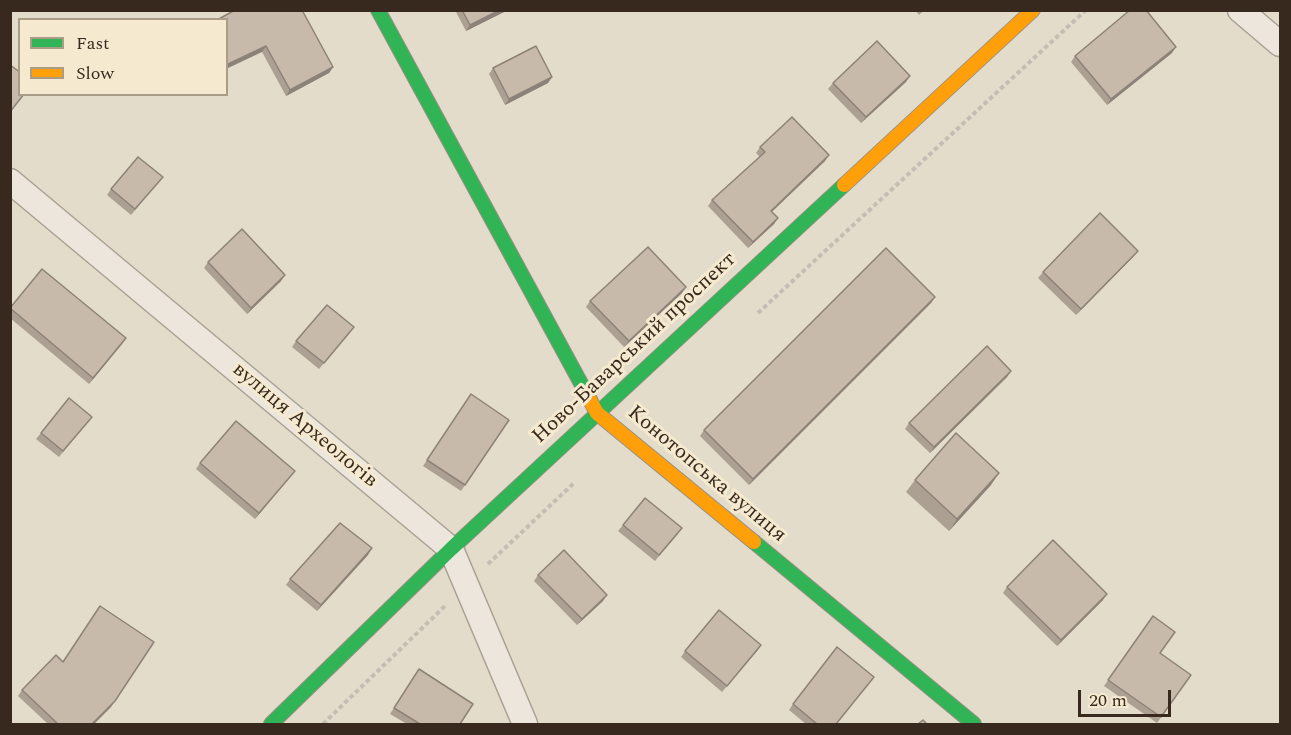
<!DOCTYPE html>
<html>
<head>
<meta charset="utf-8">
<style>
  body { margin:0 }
  #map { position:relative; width:1291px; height:735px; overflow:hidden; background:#e4dcca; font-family:Spectral,serif }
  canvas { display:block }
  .frame { position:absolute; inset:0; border:12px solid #37291d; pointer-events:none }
  .legend { position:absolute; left:18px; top:18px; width:210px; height:78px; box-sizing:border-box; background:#f5ead0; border:2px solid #a99d88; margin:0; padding:8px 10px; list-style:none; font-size:18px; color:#37291d }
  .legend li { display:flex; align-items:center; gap:12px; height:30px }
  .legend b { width:30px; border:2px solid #a99d88 }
  .scale { position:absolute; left:1078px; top:690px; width:93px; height:27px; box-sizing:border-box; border:3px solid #37291d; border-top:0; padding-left:8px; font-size:18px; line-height:21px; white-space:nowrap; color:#37291d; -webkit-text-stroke:4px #f5ead0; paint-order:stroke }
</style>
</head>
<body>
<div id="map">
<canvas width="1291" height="735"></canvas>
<div class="frame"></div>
<ul class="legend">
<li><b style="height:8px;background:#30b455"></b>Fast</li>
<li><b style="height:8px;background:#ff9f0a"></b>Slow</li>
</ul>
<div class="scale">20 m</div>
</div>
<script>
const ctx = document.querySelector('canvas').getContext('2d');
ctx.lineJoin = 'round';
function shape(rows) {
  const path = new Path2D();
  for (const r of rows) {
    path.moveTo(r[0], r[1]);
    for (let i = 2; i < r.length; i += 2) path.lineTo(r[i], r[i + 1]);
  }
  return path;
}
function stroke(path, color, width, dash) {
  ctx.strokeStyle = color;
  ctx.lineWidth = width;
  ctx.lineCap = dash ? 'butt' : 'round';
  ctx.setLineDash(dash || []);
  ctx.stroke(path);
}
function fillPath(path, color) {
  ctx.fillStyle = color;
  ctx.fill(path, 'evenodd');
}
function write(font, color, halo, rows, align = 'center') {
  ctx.font = font + ' Spectral,serif';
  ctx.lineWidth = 6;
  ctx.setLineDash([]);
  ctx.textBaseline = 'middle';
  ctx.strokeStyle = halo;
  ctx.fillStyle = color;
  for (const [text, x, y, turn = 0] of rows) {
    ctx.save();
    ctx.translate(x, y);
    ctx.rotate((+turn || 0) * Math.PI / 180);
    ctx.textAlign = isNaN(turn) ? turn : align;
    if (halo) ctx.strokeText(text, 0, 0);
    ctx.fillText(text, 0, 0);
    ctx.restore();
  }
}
const street = shape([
  [1240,10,1280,44],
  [10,181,451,549,525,724]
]);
const fast = shape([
  [378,10,590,400],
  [754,542,974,724],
  [271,724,451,549,844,185]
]);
const slow = shape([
  [844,185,1033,10],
  [590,400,597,413,754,542]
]);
stroke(street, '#a9a194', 27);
stroke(fast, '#989084', 16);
stroke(slow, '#989084', 16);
stroke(shape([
  [758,313,1086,10],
  [488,564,574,483],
  [323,724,446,605]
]), '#c4bdb3', 4, [4.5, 3]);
stroke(street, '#ece6dc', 24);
stroke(fast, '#30b455', 14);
stroke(slow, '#ff9f0a', 14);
fillPath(shape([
  [455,10,508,10,466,31],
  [915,10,924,10,919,15],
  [226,20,333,67,329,73,286,96,262,52],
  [1172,53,1107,105,1071,62,1075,56],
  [493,68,552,77,548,83,505,105,489,74],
  [906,82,861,123,828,89,833,83],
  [760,147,825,161,772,212,778,218,774,224,748,248,708,206,712,200,760,157,756,153],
  [158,183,131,215,107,195,111,189],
  [1133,257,1076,315,1038,278,1043,272],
  [208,262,281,281,247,314,204,268],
  [682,293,624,347,586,307,590,301],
  [935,297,931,303,749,485,700,436,704,430],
  [10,307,122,344,89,384,10,318],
  [349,334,319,369,292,347,296,341],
  [1011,371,1007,377,930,453,905,429,909,423],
  [471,394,509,420,461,491,423,466],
  [87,423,59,457,36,439,41,433],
  [200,463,290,477,255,519,196,469],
  [915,480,991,485,949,531,906,492],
  [623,525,678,534,655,561,618,531],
  [368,555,317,611,286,585,290,579],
  [538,575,603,601,577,625,534,581],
  [1007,587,1103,600,1057,646,1003,593],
  [1153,616,1160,653,1191,675,1157,723,1104,686],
  [685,651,757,651,722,692,681,657],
  [419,669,460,724,407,724,390,714],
  [22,690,111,707,94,724,48,724,18,696],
  [793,704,837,724,806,724,789,710]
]), '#aca093');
fillPath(shape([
  [500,10,508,10,466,31,470,25],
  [266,46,262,52,226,69,226,65],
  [1176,47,1172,53,1107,105,1111,99],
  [333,67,329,73,286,96,290,90],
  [910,76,906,82,861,123,866,117],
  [552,77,548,83,505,105,509,99],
  [829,155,825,161,766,217,771,211],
  [778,218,774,224,748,248,753,242],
  [1138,251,1133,257,1076,315,1081,309],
  [285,275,281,281,247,314,251,308],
  [686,287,682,293,624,347,629,341],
  [935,297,931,303,749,485,753,479],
  [126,338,122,344,89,384,93,378],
  [1011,371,1007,377,930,453,934,447],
  [295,471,255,519,259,513],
  [999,473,991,485,949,531,957,519],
  [372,548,368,555,317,611,321,605],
  [1107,594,1103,600,1057,646,1061,640],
  [607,595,603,601,577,625,582,619],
  [761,645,757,651,722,692,727,686],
  [115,701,111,707,94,724,92,724]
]), '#8c8278');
const building = shape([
  [235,10,302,10,333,67,290,90,266,46,226,65,226,20,217,20,235,10],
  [462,10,500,10,470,25,462,10],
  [1130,10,1146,10,1176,47,1111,99,1075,56,1130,10],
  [877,41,910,76,866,117,833,83,877,41],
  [536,46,552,77,509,99,493,68,536,46],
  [10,65,20,72,20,94,24,94,10,112,10,65],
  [792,117,829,155,771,211,778,218,753,242,712,200,765,152,760,147,792,117],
  [138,157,163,177,135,209,111,189,138,157],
  [1100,213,1138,251,1081,309,1043,272,1100,213],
  [242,229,285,275,251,308,208,262,242,229],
  [648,247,686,287,629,341,590,301,648,247],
  [886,248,935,297,753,479,704,430,886,248],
  [42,269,126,338,93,378,10,308,42,269],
  [327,305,354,327,324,363,296,341,327,305],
  [987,346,1011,371,934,447,909,423,987,346],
  [471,394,509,420,465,485,427,460,471,394],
  [69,398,92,417,63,451,41,433,69,398],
  [236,421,295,471,259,513,200,463,236,421],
  [956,433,999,473,957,519,915,480,956,433],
  [645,498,682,528,659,555,623,525,645,498],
  [340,523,372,548,321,605,290,579,340,523],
  [1053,540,1107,594,1061,640,1007,587,1053,540],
  [564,550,607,595,582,619,538,575,564,550],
  [100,606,154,642,115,701,92,724,58,724,22,690,56,655,63,662,100,606],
  [719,610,761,645,727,686,685,651,719,610],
  [1153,616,1175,632,1160,653,1191,675,1161,717,1108,680,1153,616],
  [837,647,874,677,836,724,817,724,793,704,837,647],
  [419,669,473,704,460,724,420,724,394,708,419,669],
  [923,720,927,724,918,724,923,720]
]);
fillPath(building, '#c8baab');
stroke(building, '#8c8278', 1.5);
write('21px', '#37291d', '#f5ead0', [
  ["Ново-Баварський проспект",635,349,-43],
  ["вулиця Археологів",304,426,40],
  ["Конотопська вулиця",706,475,40]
]);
</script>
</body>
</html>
